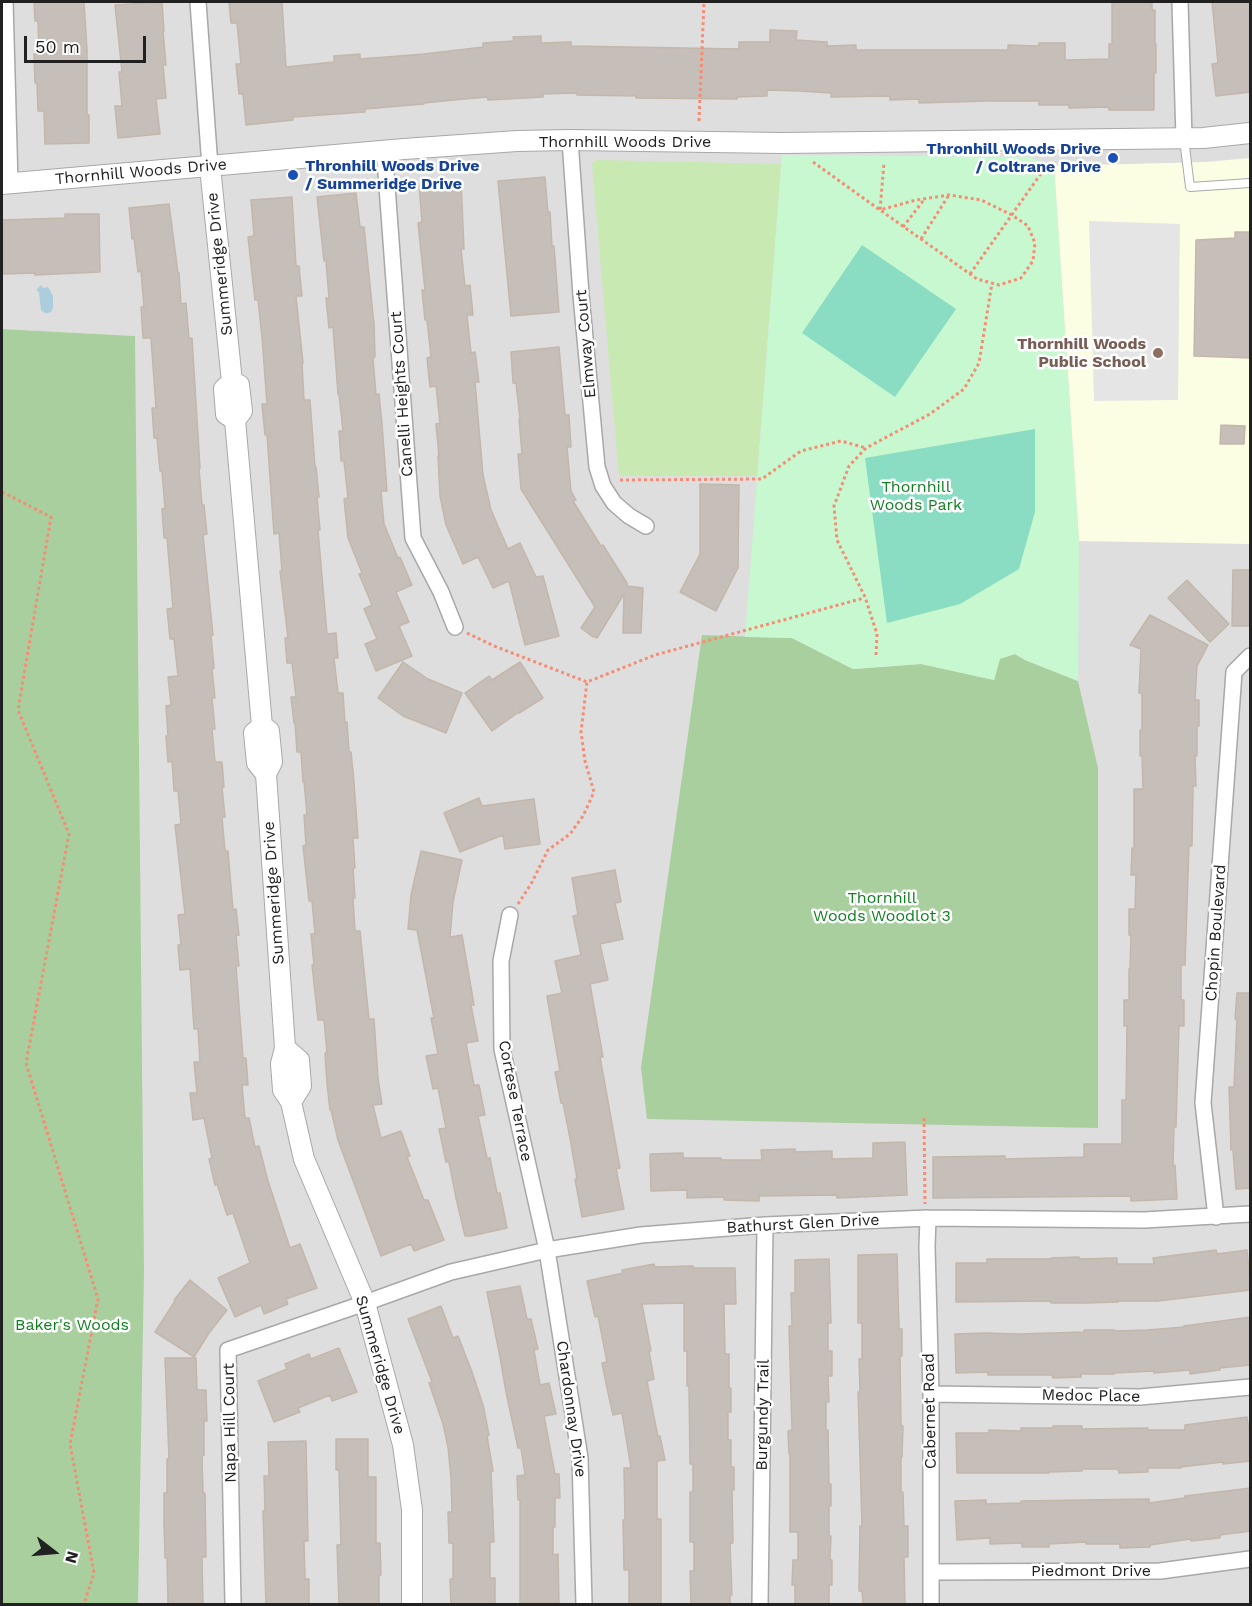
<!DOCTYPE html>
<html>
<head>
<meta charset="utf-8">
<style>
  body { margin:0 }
  #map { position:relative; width:1252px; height:1606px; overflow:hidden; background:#f1efe8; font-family:"Work Sans",sans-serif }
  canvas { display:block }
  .frame { position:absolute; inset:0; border:3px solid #212121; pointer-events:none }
  .north { position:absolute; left:24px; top:1522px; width:60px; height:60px; -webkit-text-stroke:4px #fff; paint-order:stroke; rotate:106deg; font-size:16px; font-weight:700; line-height:24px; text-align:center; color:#212121 }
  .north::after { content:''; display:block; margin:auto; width:21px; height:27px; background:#212121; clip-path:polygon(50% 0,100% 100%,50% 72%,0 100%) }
  .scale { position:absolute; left:24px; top:36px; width:122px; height:27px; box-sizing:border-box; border:3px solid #212121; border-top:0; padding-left:8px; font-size:18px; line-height:21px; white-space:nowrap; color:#212121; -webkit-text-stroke:4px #fff; paint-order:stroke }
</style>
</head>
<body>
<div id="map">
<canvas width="1252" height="1606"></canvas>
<div class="frame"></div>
<div class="north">N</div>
<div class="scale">50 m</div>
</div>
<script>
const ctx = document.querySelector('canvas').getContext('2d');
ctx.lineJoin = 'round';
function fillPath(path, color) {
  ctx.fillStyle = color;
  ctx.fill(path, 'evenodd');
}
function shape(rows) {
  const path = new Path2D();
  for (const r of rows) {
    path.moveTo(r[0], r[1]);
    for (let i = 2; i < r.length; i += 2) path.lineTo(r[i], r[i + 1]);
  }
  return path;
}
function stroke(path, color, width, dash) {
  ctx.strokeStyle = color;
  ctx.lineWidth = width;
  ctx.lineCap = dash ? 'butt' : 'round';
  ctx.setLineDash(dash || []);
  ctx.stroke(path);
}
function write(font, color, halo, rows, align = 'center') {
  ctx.font = font + ' "Work Sans",sans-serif';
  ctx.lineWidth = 5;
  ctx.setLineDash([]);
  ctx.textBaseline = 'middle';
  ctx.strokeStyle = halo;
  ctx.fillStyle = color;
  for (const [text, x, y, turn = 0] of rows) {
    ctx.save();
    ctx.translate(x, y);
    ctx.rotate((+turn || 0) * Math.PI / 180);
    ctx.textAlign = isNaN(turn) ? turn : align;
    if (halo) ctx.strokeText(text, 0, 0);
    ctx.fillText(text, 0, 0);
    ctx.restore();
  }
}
fillPath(shape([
  [2,2,1250,2,1250,1604,129,1604,135,336,2,329]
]), '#dfdede');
fillPath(shape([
  [1250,158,1250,544,1079,541,1054,166,1206,162]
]), '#fcfee4');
fillPath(shape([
  [597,160,781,164,757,476,619,476,592,164]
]), '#c8e9b1');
fillPath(shape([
  [2,329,135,336,144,1271,138,1604,2,1604],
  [702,635,792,638,853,669,921,664,994,680,1000,658,1015,654,1025,660,1078,681,1098,768,1098,1128,647,1119,641,1068]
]), '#a9cf9f');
fillPath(shape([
  [782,155,1029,157,1054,166,1079,541,1078,681,1025,660,1015,654,1000,659,994,680,921,664,853,669,792,638,745,637]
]), '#c8f8d0');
fillPath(shape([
  [862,245,956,309,895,397,802,333],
  [1035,429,1035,512,1019,569,960,604,887,623,865,458]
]), '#8addc3');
fillPath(shape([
  [1089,221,1180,224,1178,400,1094,401]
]), '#e5e5e5');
fillPath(shape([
  [41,285,43,288,48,287,53,296,53,308,51,312,48,313,45,313,41,310,39,292,36,290]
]), '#abcddd');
const building = shape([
  [34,2,84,2,87,50,87,115,89,115,89,143,45,144,44,111,38,111,37,83,35,83,34,54,39,54,38,21,35,21,34,2],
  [162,2,164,31,163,31,166,65,163,65,166,98,156,99,160,134,118,138,115,106,122,106,119,72,122,72,115,5,162,2],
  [229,2,282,2,286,67,334,62,334,56,360,54,360,59,424,54,483,47,483,43,514,41,513,37,541,36,541,43,571,42,571,46,739,49,739,42,770,42,770,30,797,31,796,40,827,42,827,46,856,45,856,50,1008,50,1008,45,1039,46,1039,43,1065,43,1065,60,1109,59,1109,44,1112,44,1112,2,1152,2,1152,10,1155,10,1155,44,1156,44,1156,73,1154,73,1154,110,1109,110,1109,107,1069,108,1069,105,1039,105,1039,101,988,101,919,103,919,99,890,100,890,96,831,97,831,93,799,91,767,90,767,96,737,97,737,99,636,98,636,96,577,95,577,93,543,94,543,97,488,100,487,97,454,100,424,103,424,104,365,109,365,112,293,117,293,120,246,125,243,94,239,94,236,64,241,64,237,23,231,23,229,2],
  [1212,2,1251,2,1251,92,1216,96,1212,64,1218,63,1212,2],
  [545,177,548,213,550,212,552,246,554,246,559,312,511,316,498,181,545,177],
  [461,181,464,249,461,249,465,286,470,285,473,315,467,315,471,353,475,352,479,382,475,382,483,475,491,510,508,549,520,543,536,577,543,576,559,636,525,645,509,581,493,588,478,557,463,564,446,525,440,496,438,456,439,456,436,424,440,423,436,386,430,387,427,358,431,357,427,320,425,320,422,290,425,290,418,223,422,222,419,184,461,181],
  [356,193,360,227,364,227,374,324,375,357,373,358,376,395,379,394,382,424,387,491,381,491,384,524,398,558,400,557,412,585,396,592,409,622,399,626,412,656,376,671,365,644,377,639,364,609,372,605,359,574,362,573,348,538,344,499,348,498,344,461,341,461,339,431,343,431,339,394,338,394,333,327,329,328,326,298,329,298,326,261,324,261,317,197,356,193],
  [292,197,296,266,299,266,302,296,296,296,303,363,302,363,304,400,310,400,315,467,316,467,319,497,317,497,320,530,318,530,327,634,336,633,338,658,334,658,338,693,343,693,345,723,347,722,349,752,351,752,354,782,358,838,353,838,355,868,353,868,355,898,353,898,355,931,360,931,369,1019,374,1019,378,1078,382,1104,373,1105,381,1138,401,1131,410,1156,407,1157,424,1200,428,1200,444,1240,414,1251,411,1244,381,1256,338,1140,331,1110,330,1110,327,1084,325,1053,327,1053,324,1020,318,1020,312,965,314,965,311,934,315,934,312,901,309,901,303,846,306,845,304,815,307,815,304,781,303,782,301,752,297,752,295,723,294,723,291,697,296,697,292,663,287,663,285,638,288,638,280,571,282,571,279,533,274,534,267,435,265,435,262,404,267,404,262,337,258,300,255,300,248,237,254,236,251,200,292,197],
  [169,204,178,273,179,273,181,304,186,303,189,339,192,338,200,468,199,468,202,505,204,505,207,534,203,535,213,635,211,635,214,668,212,669,215,698,212,698,215,729,212,729,215,762,222,762,224,787,222,787,225,817,222,817,225,851,228,851,233,910,236,909,239,935,236,936,239,966,236,966,243,1058,246,1058,248,1085,242,1085,245,1118,249,1118,255,1147,259,1146,268,1181,290,1248,300,1244,317,1288,286,1299,288,1304,264,1314,261,1305,235,1317,218,1278,250,1263,233,1213,227,1215,217,1184,215,1185,209,1159,212,1158,204,1118,193,1120,190,1093,197,1093,194,1062,200,1062,198,1029,194,1029,190,969,180,970,178,945,181,945,178,915,185,914,175,825,181,824,178,791,174,791,172,761,168,762,166,736,168,736,166,706,171,705,168,677,178,676,174,639,170,639,167,609,173,608,167,538,164,538,162,509,165,508,162,471,160,471,157,438,154,438,152,408,156,408,151,338,143,338,141,307,144,307,141,271,138,272,134,238,132,239,129,208,169,204],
  [65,214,99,214,100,272,35,275,35,273,2,274,2,220,65,218,65,214],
  [1235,232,1251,232,1251,358,1194,356,1196,240,1235,238,1235,232],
  [559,347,565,415,569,415,571,447,567,447,571,491,576,500,573,501,601,546,603,545,627,583,627,586,643,588,641,633,623,633,624,594,597,638,593,636,593,637,581,628,595,607,521,489,518,454,522,454,519,419,520,419,516,383,513,383,511,352,559,347],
  [1221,425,1245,426,1244,444,1220,444,1221,425],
  [700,484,739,485,738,568,716,611,680,592,700,554,700,484],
  [1233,570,1251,570,1251,626,1232,626,1233,570],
  [1187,580,1229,624,1210,642,1168,598,1187,580],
  [1150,615,1208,645,1197,666,1195,700,1199,700,1199,726,1197,726,1197,756,1195,756,1196,786,1193,786,1192,846,1189,846,1185,965,1181,965,1181,1000,1184,1000,1184,1026,1179,1026,1176,1127,1174,1127,1173,1166,1175,1165,1177,1199,1131,1201,1131,1196,933,1198,933,1157,1005,1156,1005,1159,1084,1157,1084,1144,1122,1144,1122,1100,1126,1100,1127,1026,1124,1026,1124,1000,1129,1000,1129,969,1130,969,1131,935,1129,935,1129,909,1135,909,1136,875,1131,875,1132,848,1134,848,1134,789,1143,789,1142,756,1140,756,1140,730,1142,730,1142,693,1139,693,1141,649,1130,645,1150,615],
  [403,662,428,679,462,693,446,733,403,716,378,698,403,662],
  [520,662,543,698,519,713,519,712,492,731,465,693,489,676,492,680,520,662],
  [479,798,482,806,534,799,540,844,505,849,503,835,460,852,444,813,479,798],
  [421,851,462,860,453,902,450,937,462,935,474,1005,471,1005,478,1041,466,1043,474,1085,479,1085,485,1115,478,1116,487,1158,490,1158,497,1193,500,1193,507,1228,471,1236,465,1236,456,1198,449,1162,446,1162,439,1129,446,1128,438,1088,433,1089,426,1056,438,1054,431,1018,434,1018,417,930,408,929,411,895,421,851],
  [615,870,621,902,615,903,623,939,600,944,608,980,590,984,603,1057,600,1057,620,1168,616,1169,624,1209,582,1217,575,1179,577,1179,570,1138,563,1103,561,1103,555,1072,560,1071,547,996,562,993,555,961,581,955,573,916,578,915,572,878,615,870],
  [1237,993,1251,993,1251,1188,1236,1189,1233,1150,1231,1150,1229,1087,1234,1087,1237,1019,1235,1019,1237,993],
  [905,1142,907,1195,837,1198,837,1195,759,1196,759,1201,724,1200,724,1197,687,1198,687,1190,651,1191,650,1154,683,1153,683,1158,721,1158,721,1160,762,1160,761,1150,795,1149,795,1152,832,1151,832,1159,873,1158,873,1143,905,1142],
  [1216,1250,1217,1254,1247,1250,1251,1290,1158,1301,1118,1301,1118,1302,1085,1303,1051,1303,1051,1301,956,1302,956,1263,987,1263,987,1259,1051,1259,1051,1258,1079,1257,1079,1259,1117,1258,1117,1264,1154,1264,1153,1258,1216,1250],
  [897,1254,899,1329,902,1329,902,1356,900,1356,901,1426,903,1426,902,1457,901,1457,901,1492,903,1492,904,1526,908,1526,908,1557,904,1557,905,1605,863,1605,862,1591,859,1591,860,1526,862,1526,858,1392,860,1392,859,1359,862,1359,862,1323,858,1323,858,1255,897,1254],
  [829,1259,831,1323,828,1323,828,1351,832,1351,832,1376,828,1376,829,1402,826,1402,826,1430,828,1430,829,1484,831,1484,831,1506,829,1506,829,1536,831,1536,830,1560,832,1560,832,1585,829,1585,829,1605,795,1605,795,1585,792,1585,793,1560,798,1560,798,1532,790,1532,790,1454,789,1454,788,1431,792,1430,789,1326,792,1326,791,1293,795,1293,795,1260,829,1259],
  [654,1264,655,1267,693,1266,693,1268,735,1268,736,1304,724,1304,725,1354,729,1354,729,1388,731,1388,731,1412,728,1412,728,1440,731,1440,731,1467,734,1467,734,1490,732,1490,733,1543,730,1543,732,1595,730,1595,730,1605,691,1605,690,1571,694,1571,694,1542,690,1542,690,1492,693,1492,693,1464,690,1464,689,1386,687,1386,687,1351,684,1351,684,1303,642,1304,651,1351,649,1351,654,1379,647,1381,658,1437,660,1436,665,1460,657,1461,657,1519,661,1519,661,1605,629,1605,629,1570,624,1570,623,1520,625,1520,624,1468,631,1468,622,1413,613,1415,607,1388,602,1363,607,1362,598,1316,595,1317,587,1281,623,1273,622,1270,654,1264],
  [190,1280,227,1310,209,1333,194,1357,155,1332,175,1301,174,1300,190,1280],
  [520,1286,527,1319,531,1319,538,1349,534,1350,540,1385,549,1383,556,1414,544,1416,555,1474,559,1474,560,1498,555,1498,555,1527,553,1527,553,1555,558,1554,559,1603,520,1603,520,1500,518,1500,517,1476,525,1475,521,1448,518,1448,506,1392,500,1357,487,1292,520,1286],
  [441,1306,453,1338,458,1336,472,1372,483,1405,489,1435,487,1436,493,1471,491,1471,494,1542,490,1542,490,1578,495,1578,495,1605,451,1605,450,1579,453,1579,453,1543,449,1543,448,1512,452,1512,451,1478,448,1447,443,1424,429,1383,432,1382,408,1319,441,1306],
  [1251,1317,1251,1365,1220,1368,1220,1370,1190,1374,1190,1370,1154,1373,1154,1371,1114,1373,1114,1374,1081,1374,1081,1377,1053,1378,1052,1375,988,1375,988,1372,956,1373,955,1334,985,1333,1019,1334,1084,1332,1084,1330,1114,1330,1114,1331,1147,1330,1184,1327,1184,1326,1251,1317],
  [339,1348,357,1392,332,1401,330,1395,298,1408,300,1412,274,1422,258,1381,287,1369,285,1364,309,1354,311,1359,339,1348],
  [165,1358,196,1358,197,1390,206,1390,207,1421,204,1421,204,1455,202,1456,203,1493,205,1493,206,1557,202,1557,203,1605,168,1605,167,1558,165,1558,164,1523,164,1493,167,1493,167,1459,169,1459,165,1358],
  [1247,1417,1251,1443,1251,1461,1223,1464,1223,1462,1181,1467,1181,1468,1148,1468,1148,1472,1119,1473,1118,1469,1082,1469,1082,1471,1049,1472,1049,1473,957,1473,956,1433,989,1433,989,1430,1021,1431,1021,1428,1053,1428,1053,1426,1082,1426,1082,1429,1148,1428,1148,1430,1185,1430,1185,1425,1247,1417],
  [336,1439,368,1439,368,1477,376,1477,376,1543,380,1543,381,1575,379,1575,379,1605,339,1605,337,1545,341,1545,339,1470,336,1470,336,1439],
  [306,1441,308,1541,304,1541,305,1579,309,1579,309,1605,266,1605,263,1511,265,1511,264,1476,269,1476,268,1442,306,1441],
  [1251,1488,1251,1531,1220,1535,1220,1538,1191,1541,1190,1539,1150,1545,1150,1547,1120,1548,1120,1544,1086,1544,1086,1542,1049,1544,1049,1547,1022,1547,1022,1543,990,1544,990,1538,957,1540,955,1501,986,1500,986,1504,1021,1503,1021,1501,1149,1499,1149,1503,1185,1498,1185,1496,1251,1488]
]);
fillPath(building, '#c6beb8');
stroke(building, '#c3b7ab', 1.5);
const service = shape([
  [1184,139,1190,187,1250,183]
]);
const minor = shape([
  [5,2,10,184],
  [198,2,210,167],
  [1180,2,1184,138],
  [570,140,581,295,597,467,603,486,614,503,629,516,646,526],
  [385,151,386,173,413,538,441,592,455,627],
  [510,915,501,961,502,1049,547,1250,580,1458,584,1604],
  [1216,1217,1203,1103,1234,672,1250,656],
  [928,1218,927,1247,931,1394,931,1604],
  [931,1394,1140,1397,1250,1387],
  [931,1572,1160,1571,1250,1559],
  [233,1604,228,1350,365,1303,451,1272,547,1250,641,1235,765,1225,928,1218,1144,1220,1250,1214],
  [760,1604,765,1225]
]);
const tertiary = shape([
  [210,167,232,382],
  [2,184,404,149,517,141,570,140,782,143,1203,138,1250,133],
  [232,382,239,385,242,411,235,420,262,726,269,731,272,762,266,774,285,1048],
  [232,382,224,389,226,414,235,420],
  [262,726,254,733,257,763,266,774],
  [291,1102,301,1086,299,1060,285,1048,281,1064,283,1090,291,1102,304,1159,365,1303,403,1445,412,1510,412,1604]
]);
stroke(service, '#a8a8a8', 10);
stroke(minor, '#a8a8a8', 18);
stroke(tertiary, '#a8a8a8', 22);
stroke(shape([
  [699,121,704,2],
  [813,162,880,210,921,239,977,279,999,285,1021,278,1033,261,1035,243,1028,226,1012,215,981,200,949,195,916,200,880,210,884,163],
  [903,227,923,201],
  [921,239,949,195],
  [970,274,1047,165],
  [620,480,762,479,801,451,841,441,866,448],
  [2,492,51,517,18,710,69,834,26,1063,98,1299,70,1444,94,1573,84,1604],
  [467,633,494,646,587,682,655,655,864,598],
  [876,655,877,634,865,597,837,540,834,506,849,466,866,448,930,414,964,389,979,363,992,283],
  [518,904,531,884,548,850,570,834,583,816,594,792,585,761,581,732,587,682],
  [924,1118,925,1204]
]), '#f58d75', 3, [3, 3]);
stroke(service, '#fff', 8);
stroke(minor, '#fff', 15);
stroke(tertiary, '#fff', 20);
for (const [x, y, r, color] of [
  [1113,158,6,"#1a4fb4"],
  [293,175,6,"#1a4fb4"],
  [1158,353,6,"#8d6e63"]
]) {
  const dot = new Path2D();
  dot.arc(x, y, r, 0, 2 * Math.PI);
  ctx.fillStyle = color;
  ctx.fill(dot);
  stroke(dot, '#fff', 2);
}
write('16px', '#212121', '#fff', [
  ["Thornhill Woods Drive",625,142],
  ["Thornhill Woods Drive",141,172,-5],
  ["Summeridge Drive",220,264,-96],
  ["Elmway Court",586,344,-95],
  ["Canelli Heights Court",402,394,-94],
  ["Summeridge Drive",274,893,-94],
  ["Chopin Boulevard",1216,933,-86],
  ["Cortese Terrace",515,1101,79],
  ["Bathurst Glen Drive",803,1224,-3],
  ["Summeridge Drive",380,1365,74],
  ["Medoc Place",1091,1396,1],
  ["Chardonnay Drive",571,1409,82],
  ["Cabernet Road",930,1411,-91],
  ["Burgundy Trail",763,1415,-89],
  ["Napa Hill Court",230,1423,-91],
  ["Piedmont Drive",1091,1571]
]);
write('bold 16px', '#164399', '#fff', [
  ["Thronhill Woods Drive",1101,149],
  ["/ Coltrane Drive",1101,167],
  ["Thronhill Woods Drive",305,166,"left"],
  ["/ Summeridge Drive",305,184,"left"]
], 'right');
write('bold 16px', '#785e54', '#fff', [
  ["Thornhill Woods",1146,344],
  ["Public School",1146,362]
], 'right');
write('16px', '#107f22', '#fff', [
  ["Thornhill",916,487],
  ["Woods Park",916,505],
  ["Thornhill",882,898],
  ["Woods Woodlot 3",882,916],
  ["Baker's Woods",72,1325]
]);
</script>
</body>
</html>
